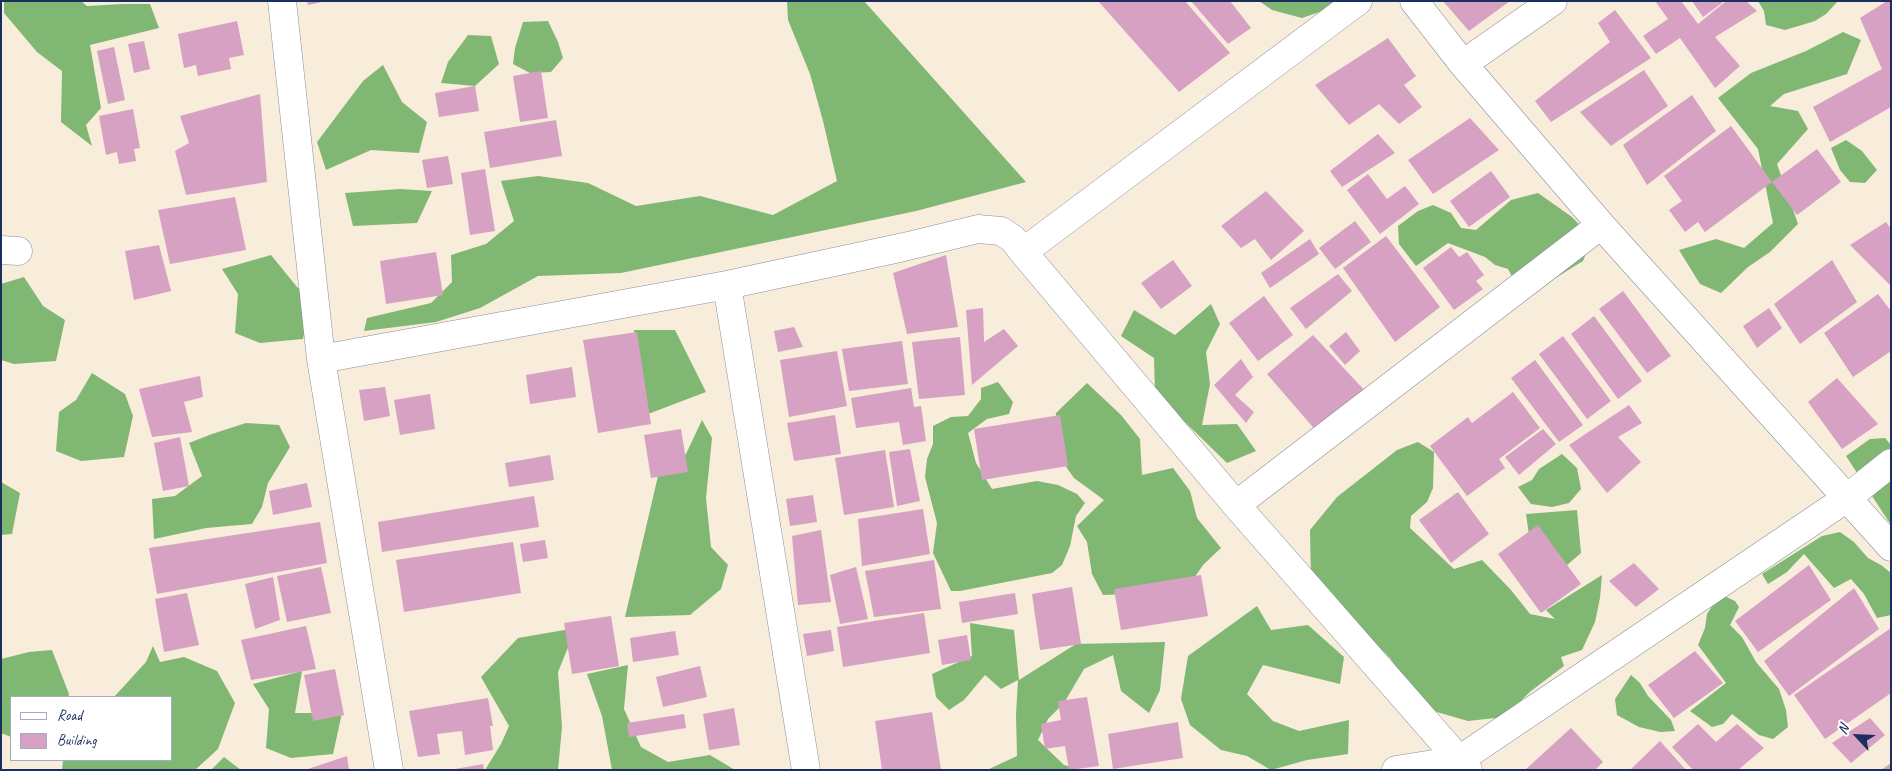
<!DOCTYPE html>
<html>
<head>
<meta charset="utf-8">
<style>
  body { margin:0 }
  #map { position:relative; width:1892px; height:771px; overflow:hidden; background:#f8ecdb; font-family:Caveat,sans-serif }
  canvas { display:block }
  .frame { position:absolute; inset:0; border:2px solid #1b2f5e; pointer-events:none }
  .legend { position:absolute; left:10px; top:696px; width:162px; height:65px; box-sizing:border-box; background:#fff; border:1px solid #a4acbf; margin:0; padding:6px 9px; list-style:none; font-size:15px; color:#1b2f5e }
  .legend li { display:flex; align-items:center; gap:10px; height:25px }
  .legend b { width:25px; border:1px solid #a4acbf }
  .north { position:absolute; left:1832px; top:711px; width:50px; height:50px; -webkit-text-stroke:4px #fff; paint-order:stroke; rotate:295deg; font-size:14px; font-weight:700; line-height:20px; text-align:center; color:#1b2f5e }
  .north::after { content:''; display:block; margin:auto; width:18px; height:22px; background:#1b2f5e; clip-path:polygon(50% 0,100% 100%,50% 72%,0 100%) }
</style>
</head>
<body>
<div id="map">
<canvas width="1892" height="771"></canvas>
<div class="frame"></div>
<ul class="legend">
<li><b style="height:6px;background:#fff"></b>Road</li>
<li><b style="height:14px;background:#d6a1c2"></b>Building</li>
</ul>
<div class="north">N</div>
</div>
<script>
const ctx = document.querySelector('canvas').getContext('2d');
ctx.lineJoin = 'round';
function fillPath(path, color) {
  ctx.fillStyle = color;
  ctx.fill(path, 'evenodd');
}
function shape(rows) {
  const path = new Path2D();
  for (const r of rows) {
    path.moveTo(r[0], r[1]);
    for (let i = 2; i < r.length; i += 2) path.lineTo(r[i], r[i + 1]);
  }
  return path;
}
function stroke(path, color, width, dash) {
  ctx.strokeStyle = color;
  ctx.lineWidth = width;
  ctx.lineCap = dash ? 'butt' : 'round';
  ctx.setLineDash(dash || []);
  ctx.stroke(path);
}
fillPath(shape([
  [4,1,81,1,87,6,123,4,150,4,159,28,90,45,101,108,86,125,92,146,61,122,62,71,37,52,4,13],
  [787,1,864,1,1026,182,916,211,621,273,538,276,480,308,436,322,364,331,367,318,431,303,452,282,451,255,486,244,514,221,501,181,538,176,588,183,636,206,700,196,773,215,837,181,823,121,810,74,788,20],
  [1259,1,1340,1,1331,8,1302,18,1272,10],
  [1758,1,1838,1,1826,14,1815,21,1785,30,1766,25,1764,11],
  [548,21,558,42,563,58,551,72,530,73,513,64,515,48,523,22],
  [1843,32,1861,40,1847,74,1784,94,1770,106,1798,111,1808,129,1777,164,1798,224,1770,252,1748,267,1721,293,1700,284,1679,250,1716,239,1744,248,1773,223,1758,149,1718,98,1751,73,1806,51],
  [468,35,491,36,499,64,475,86,441,83,448,62],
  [383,65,402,102,427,122,419,153,371,150,326,170,317,142,363,81],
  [1846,140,1862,151,1877,170,1865,183,1850,182,1840,170,1831,148],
  [400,189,432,191,417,223,353,226,345,193],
  [1538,193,1572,217,1592,238,1583,261,1557,277,1533,295,1516,284,1508,269,1495,265,1485,257,1448,243,1416,266,1399,244,1398,226,1418,211,1433,205,1451,213,1461,228,1476,230,1511,200],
  [271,255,297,287,311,298,303,339,260,343,235,333,238,294,222,269],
  [24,277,43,306,65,320,56,361,14,364,1,360,1,284],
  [1211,304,1220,324,1206,352,1210,384,1202,425,1237,424,1256,451,1227,463,1155,393,1154,358,1121,336,1134,310,1175,335],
  [634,330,675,330,706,392,640,417],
  [92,373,125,394,133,416,124,457,81,461,56,451,59,412,76,400],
  [998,382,1013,402,1009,414,987,419,968,433,976,463,992,489,1037,481,1058,485,1077,494,1085,503,1076,516,1070,546,1062,565,1052,573,960,591,951,591,933,553,937,523,925,477,927,459,933,444,933,426,951,417,968,416,981,399,981,388],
  [1087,383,1121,415,1140,439,1142,475,1173,468,1190,491,1197,518,1221,548,1203,565,1190,584,1129,594,1103,595,1092,574,1087,542,1077,526,1104,500,1074,478,1055,451,1056,413],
  [702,420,712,438,706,498,711,547,728,565,721,589,690,615,625,617,658,476,686,454],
  [246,423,279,425,290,447,268,483,262,507,252,524,206,528,154,539,152,499,175,496,202,476,189,443,212,434],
  [1885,438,1891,445,1891,525,1846,456,1870,439],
  [1418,442,1434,452,1433,488,1427,502,1411,516,1410,528,1454,569,1482,560,1511,590,1530,614,1555,619,1546,610,1602,575,1600,598,1595,622,1582,650,1561,657,1564,666,1531,691,1504,717,1468,721,1423,708,1390,658,1311,580,1310,530,1337,497,1397,450],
  [1562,454,1577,468,1581,489,1569,503,1552,507,1531,504,1518,487,1532,480,1539,469],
  [1,482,20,493,12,534,1,535],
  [1577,510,1581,553,1551,579,1531,549,1526,514],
  [1840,532,1854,542,1868,558,1881,565,1891,573,1891,615,1877,618,1864,594,1851,579,1834,588,1804,554,1787,572,1768,584,1762,574,1822,536],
  [1720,594,1735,601,1739,607,1730,625,1742,637,1756,662,1779,689,1786,710,1788,727,1773,739,1759,735,1732,714,1723,724,1712,727,1690,711,1726,683,1698,645,1705,628,1707,614],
  [1257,606,1271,630,1308,625,1344,657,1340,684,1263,665,1247,694,1273,721,1299,731,1349,720,1348,754,1307,760,1271,770,1247,756,1221,750,1190,725,1181,699,1188,656],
  [970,623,1014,630,1019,680,1076,644,1165,642,1160,690,1149,713,1121,691,1113,655,1084,669,1064,703,1048,719,1038,740,1064,765,1082,770,987,770,1017,756,1016,715,1018,680,1001,689,985,675,964,700,949,710,936,697,932,674,972,656],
  [576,628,558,672,562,727,558,770,485,770,501,744,509,726,481,677,518,638],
  [153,646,160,662,184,657,217,671,235,703,218,749,195,770,62,770,63,760,171,760,171,697,114,697,146,662],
  [52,650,69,694,68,697,11,697,11,737,1,733,1,659,29,652],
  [628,665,624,709,641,747,668,762,710,755,735,770,612,770,602,716,587,674],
  [302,671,295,713,342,713,333,754,291,758,266,748,269,709,253,684],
  [1631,675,1640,683,1648,696,1671,720,1675,731,1660,732,1639,727,1617,715,1615,699],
  [224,757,241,770,211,770]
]), '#80b773');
fillPath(shape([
  [307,1,322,1,322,2,308,5],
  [1098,1,1185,1,1230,53,1179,92],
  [1191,1,1230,1,1251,28,1228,44],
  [1443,1,1510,1,1469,31],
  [1655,1,1681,1,1698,24,1726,1,1746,1,1757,11,1715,37,1740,66,1715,88,1680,38,1656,54,1643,36,1668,19],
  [1692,1,1721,1,1722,3,1703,17],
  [1887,1,1891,1,1891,107,1830,142,1813,107,1882,69,1860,18],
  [1615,10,1651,58,1551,122,1535,101,1610,42,1598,23],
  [237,21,244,55,229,58,231,69,198,76,196,65,184,68,178,34],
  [1388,38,1416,76,1404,85,1422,107,1399,124,1379,104,1349,125,1315,85],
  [144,41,150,69,134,73,128,44],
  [114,47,125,100,108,104,97,51],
  [1644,70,1668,106,1611,146,1580,112],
  [541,71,548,118,520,122,513,76],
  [475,86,479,111,439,117,435,93],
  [260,94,267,182,186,195,175,151,189,143,180,116],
  [1692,95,1716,131,1647,185,1623,145],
  [133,109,140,148,134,149,136,161,119,164,117,152,106,155,99,116],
  [1470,118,1499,150,1433,194,1408,160],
  [556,120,562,156,490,168,484,132],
  [1731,126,1772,182,1817,149,1841,182,1797,215,1772,182,1705,232,1698,222,1685,232,1669,210,1682,201,1664,176],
  [1378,134,1395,153,1342,187,1330,171],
  [448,156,453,184,427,188,422,160],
  [485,169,495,231,470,235,461,173],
  [1491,171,1510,197,1469,227,1450,201],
  [1368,174,1387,199,1405,186,1419,204,1380,234,1347,190],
  [1266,191,1304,231,1271,260,1255,239,1241,248,1221,226],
  [235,197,246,250,170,264,158,210],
  [1355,221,1371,242,1335,269,1319,248],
  [1886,222,1891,229,1891,286,1850,245],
  [1386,236,1440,307,1395,342,1343,268],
  [1310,239,1319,254,1270,288,1261,273],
  [159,245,171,291,134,300,125,251],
  [1451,247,1459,257,1467,252,1484,275,1476,281,1483,289,1454,310,1423,268],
  [436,252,443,295,386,304,380,261],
  [946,255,958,327,907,334,893,273],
  [1173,260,1192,286,1161,309,1141,283],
  [1832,260,1857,302,1800,344,1774,304],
  [1338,274,1352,291,1306,329,1290,308],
  [1623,291,1671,356,1647,373,1599,309],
  [1878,294,1891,311,1891,351,1853,377,1824,333],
  [1264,296,1293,335,1258,361,1229,323],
  [983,308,984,342,1004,329,1018,346,972,385,966,310],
  [1769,308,1782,328,1757,348,1743,326],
  [1594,316,1642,381,1618,399,1571,334],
  [794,327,803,347,778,352,774,331],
  [637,332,651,424,598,433,583,340],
  [1346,332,1360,351,1345,365,1329,346],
  [1313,335,1366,392,1318,433,1267,374],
  [1563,336,1611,401,1587,419,1539,354],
  [960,337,965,395,919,399,912,342],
  [902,341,908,384,849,391,842,349],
  [837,351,847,406,789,417,780,360],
  [1241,359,1253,377,1235,395,1254,412,1246,423,1214,385],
  [1535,360,1583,425,1559,442,1511,378],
  [572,367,576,397,530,404,526,375],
  [200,376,203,397,184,402,192,432,152,437,139,389],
  [1837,378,1878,424,1842,449,1808,402],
  [385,387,390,416,364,421,359,390],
  [911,388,914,407,921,406,926,441,903,445,899,422,856,428,851,398],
  [1513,392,1540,428,1499,459,1505,468,1467,496,1430,446,1468,417,1472,423],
  [430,394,435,429,400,435,394,400],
  [1629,405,1642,423,1618,437,1641,462,1607,493,1569,445],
  [835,415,841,454,794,461,787,423],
  [1060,415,1068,466,982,480,974,429],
  [681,429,688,472,651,478,644,435],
  [1543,429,1556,444,1519,475,1505,457],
  [180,437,189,486,163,491,154,443],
  [910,449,920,501,897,506,889,452],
  [885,450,894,507,844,515,835,458],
  [550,455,554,480,509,487,505,463],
  [307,483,312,507,273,515,269,491],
  [1458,492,1489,534,1451,563,1419,520],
  [813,495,817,522,790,526,786,499],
  [534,496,539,527,382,552,378,522],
  [923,509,930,554,862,566,858,519],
  [320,522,327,563,157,594,149,548],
  [1538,525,1581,584,1541,613,1498,554],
  [821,530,831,602,798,605,792,536],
  [545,540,548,558,523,562,520,544],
  [513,542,521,593,404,612,396,560],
  [934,560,941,609,874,617,865,571],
  [1634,563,1659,589,1636,607,1609,581],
  [1809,565,1831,600,1758,652,1735,621],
  [321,567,331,613,287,622,277,576],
  [856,567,868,619,840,624,830,575],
  [1201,575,1208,616,1121,630,1114,589],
  [273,577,280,620,255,629,245,584],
  [1072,587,1081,644,1040,650,1032,594],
  [1854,588,1879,629,1789,696,1764,661],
  [187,593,199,645,164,652,155,599],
  [1015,593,1018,614,962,623,959,602],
  [924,613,930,653,843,667,837,627],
  [611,616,619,666,572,674,564,623],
  [306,626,316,669,251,680,241,640],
  [1891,628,1891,693,1825,739,1794,695],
  [831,630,834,651,807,656,803,634],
  [675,631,679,655,633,662,630,638],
  [967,635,971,660,942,665,938,640],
  [1695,651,1723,683,1674,718,1648,685],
  [700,666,707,697,663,707,656,677],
  [335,669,344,715,313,721,304,675],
  [1087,697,1099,766,1069,770,1065,746,1045,749,1041,724,1061,720,1058,701],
  [488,698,493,726,490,726,493,750,465,755,462,731,437,734,440,754,418,757,409,711],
  [734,708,740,745,709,750,703,714],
  [932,712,941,770,882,770,875,721],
  [684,714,686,728,629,737,627,723],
  [1870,718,1885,735,1851,763,1832,743],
  [1178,722,1183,758,1113,769,1108,734],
  [1698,724,1716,742,1737,724,1764,748,1738,770,1693,770,1672,747],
  [1571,728,1603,762,1595,770,1525,770],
  [1660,741,1686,770,1630,770],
  [347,756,349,770,308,770,308,769],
  [1891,763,1891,770,1881,770],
  [483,764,484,770,455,770,455,769]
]), '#d6a1c2');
const minor = shape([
  [282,1,321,359,389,770],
  [1414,1,1463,64,1601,225,1891,547],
  [1463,64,1553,1],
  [1,250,18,251],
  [1023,252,1236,505,1468,770],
  [727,285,806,770],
  [321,359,727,285,904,247,978,229,1001,231,1013,239,1023,252,1358,1],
  [1236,505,1601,225],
  [1396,770,1459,760,1847,498,1891,463]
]);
stroke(minor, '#8a8e9c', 29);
stroke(minor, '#fff', 28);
</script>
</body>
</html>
